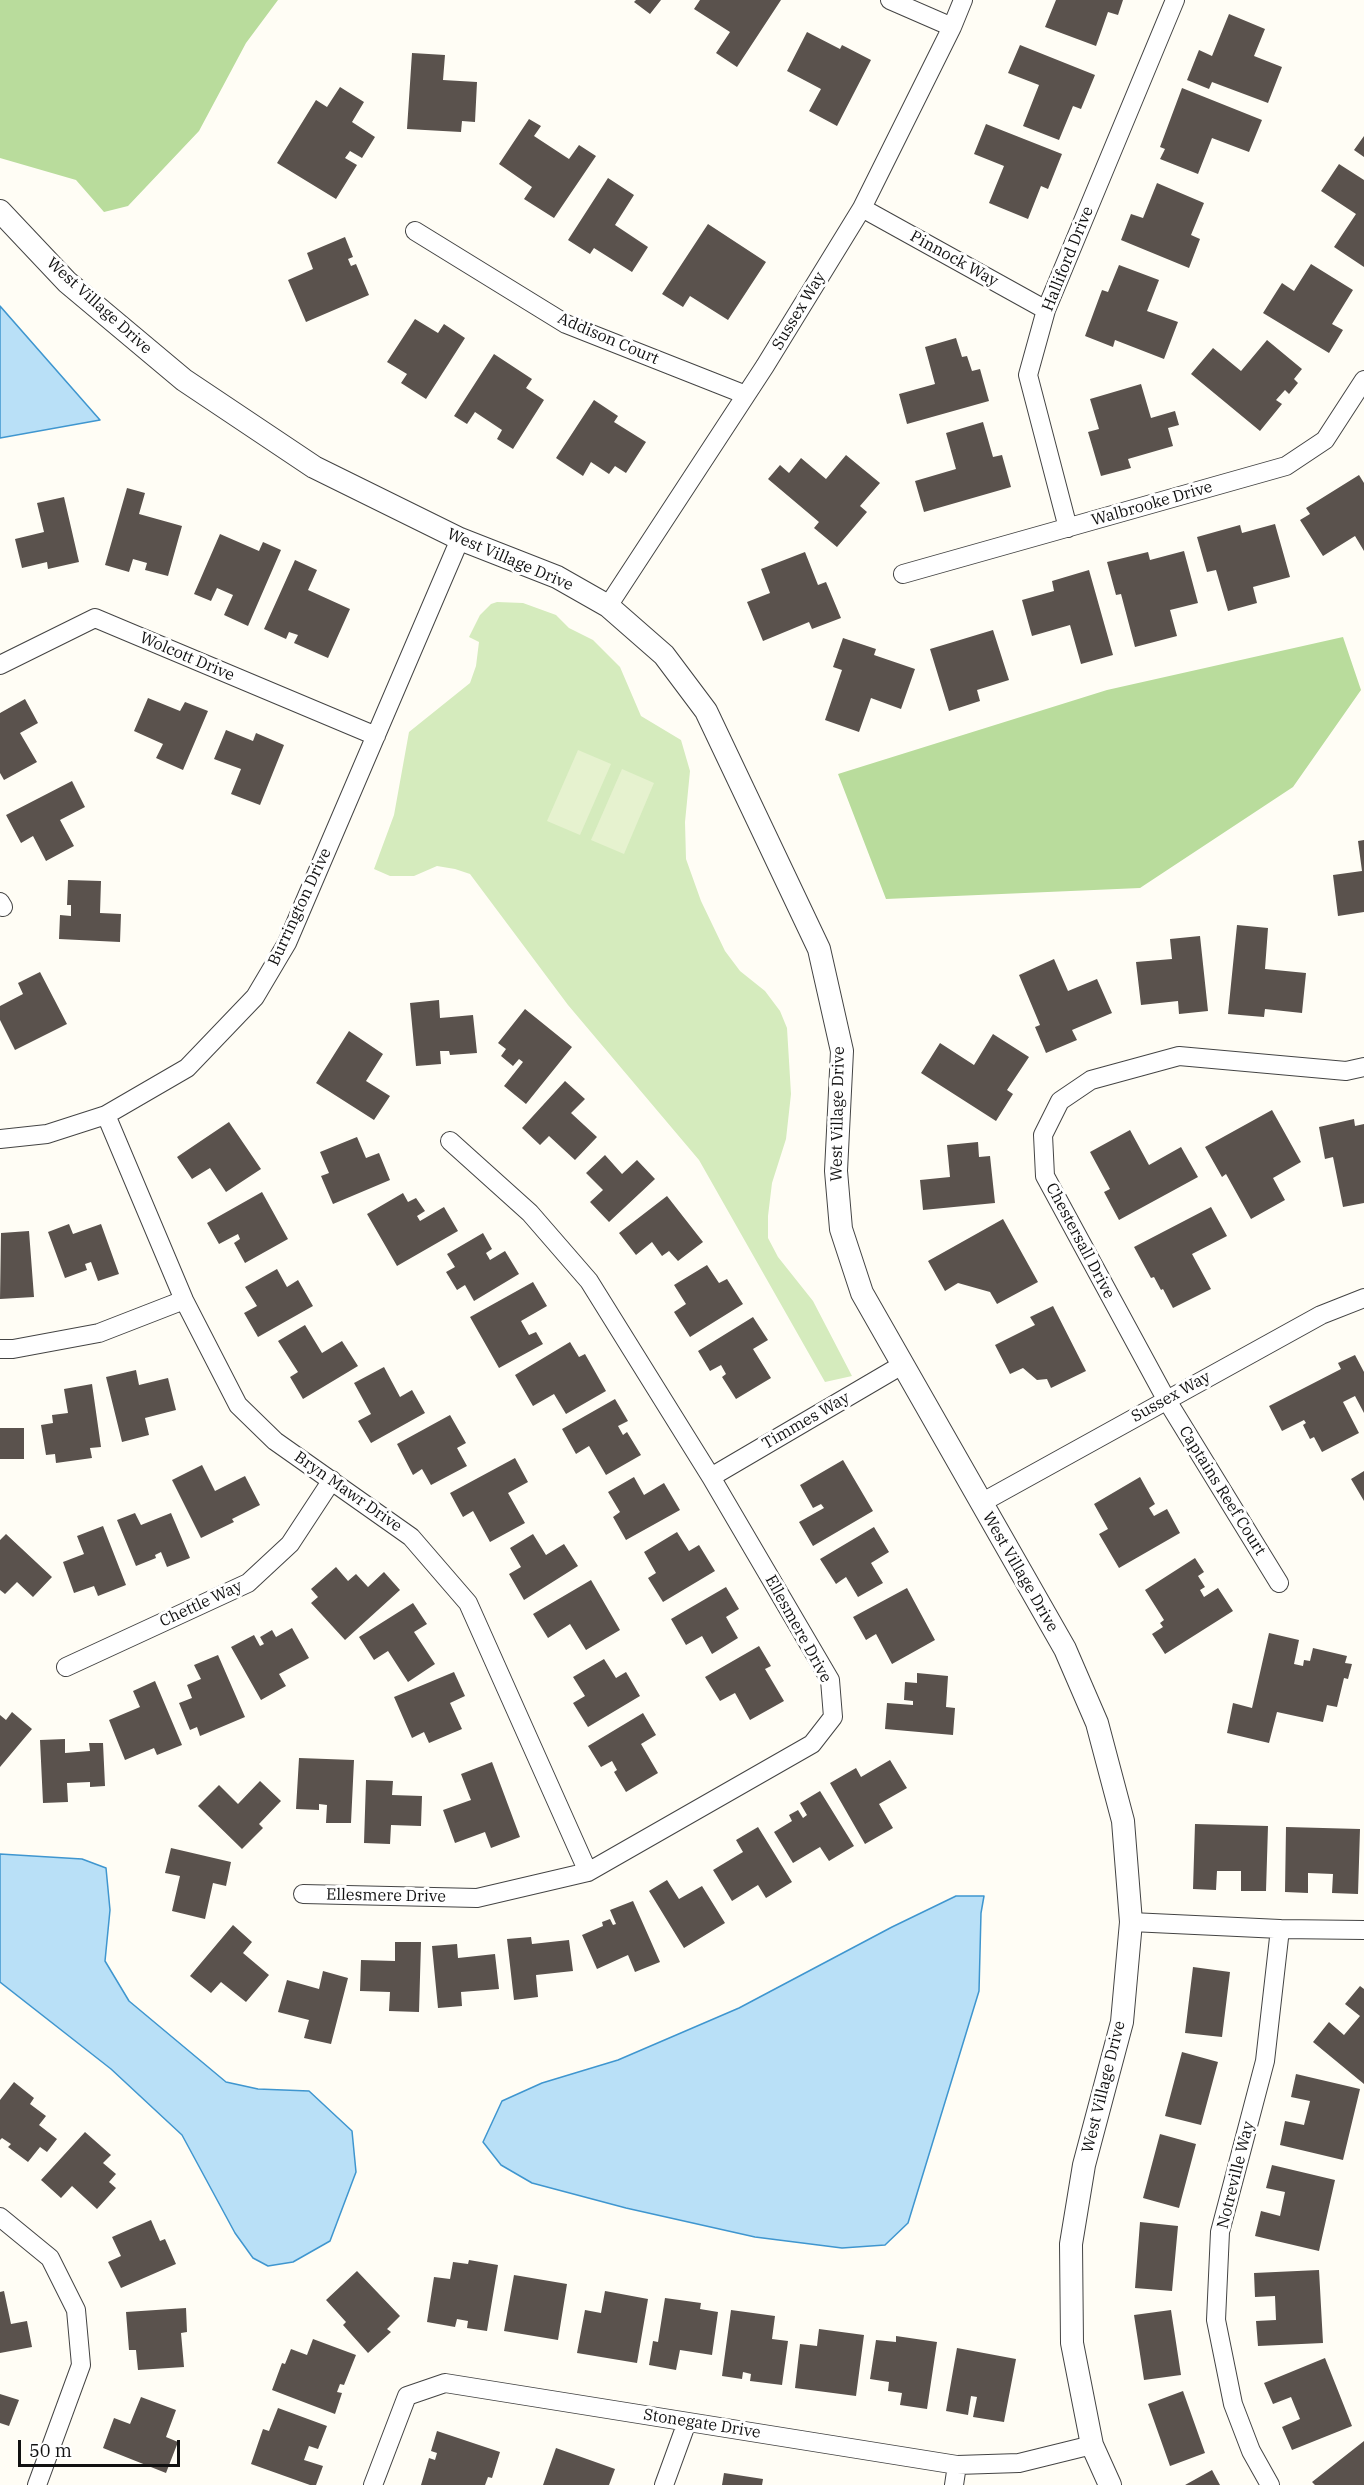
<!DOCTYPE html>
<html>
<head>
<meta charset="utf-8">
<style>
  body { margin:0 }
  #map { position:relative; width:1364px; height:2485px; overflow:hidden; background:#fffdf5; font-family:"IBM Plex Serif",serif }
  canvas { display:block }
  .scale { position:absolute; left:18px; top:2440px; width:162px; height:27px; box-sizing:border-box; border:3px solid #111; border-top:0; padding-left:8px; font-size:18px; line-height:21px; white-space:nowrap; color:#111; -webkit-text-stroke:4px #fff; paint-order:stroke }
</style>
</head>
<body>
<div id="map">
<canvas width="1364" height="2485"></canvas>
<div class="scale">50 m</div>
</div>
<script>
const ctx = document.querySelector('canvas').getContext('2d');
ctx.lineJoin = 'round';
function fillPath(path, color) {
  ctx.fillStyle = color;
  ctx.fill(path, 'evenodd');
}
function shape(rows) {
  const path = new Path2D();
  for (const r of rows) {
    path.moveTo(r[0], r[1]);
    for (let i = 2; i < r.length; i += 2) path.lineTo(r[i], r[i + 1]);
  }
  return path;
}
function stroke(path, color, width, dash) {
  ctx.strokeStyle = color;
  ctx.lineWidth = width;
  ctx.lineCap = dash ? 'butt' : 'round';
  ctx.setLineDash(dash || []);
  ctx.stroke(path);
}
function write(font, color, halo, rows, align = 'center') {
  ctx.font = font + ' "IBM Plex Serif",serif';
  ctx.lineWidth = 6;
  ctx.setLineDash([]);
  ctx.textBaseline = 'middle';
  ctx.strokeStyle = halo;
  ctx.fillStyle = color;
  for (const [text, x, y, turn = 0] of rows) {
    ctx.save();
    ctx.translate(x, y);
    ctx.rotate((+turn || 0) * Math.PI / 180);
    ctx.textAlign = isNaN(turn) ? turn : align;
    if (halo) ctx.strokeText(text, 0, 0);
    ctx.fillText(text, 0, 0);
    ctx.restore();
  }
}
fillPath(shape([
  [497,602,523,603,556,615,569,628,593,640,620,667,641,716,681,740,690,771,685,822,686,859,701,901,725,951,740,971,765,991,780,1011,787,1028,791,1094,786,1139,772,1183,768,1216,768,1238,778,1257,813,1301,852,1376,825,1382,699,1160,568,1005,470,874,455,869,437,866,414,876,390,876,374,869,394,815,409,732,470,683,476,666,479,642,469,637,480,615,491,604]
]), '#d5ebbd');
fillPath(shape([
  [0,0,278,0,246,43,199,131,128,206,104,212,76,180,0,158],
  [1343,637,1361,690,1293,787,1140,888,886,899,838,774,1107,690]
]), '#b9dc9c');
fillPath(shape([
  [578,750,611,764,580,835,547,821],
  [622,769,654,783,624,854,591,840]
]), '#e6f2cf');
const water = shape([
  [0,306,100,420,0,438,0,306],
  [0,1854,82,1859,106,1868,110,1910,105,1961,129,2001,226,2082,258,2089,309,2091,352,2131,356,2172,330,2241,293,2262,268,2266,253,2258,235,2233,182,2135,111,2069,0,1982,0,1854],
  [956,1896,984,1896,981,1913,979,1991,908,2223,885,2245,842,2248,755,2237,626,2208,532,2183,501,2165,483,2142,502,2101,542,2083,618,2060,739,2008,892,1927,956,1896]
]);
fillPath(water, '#b9e0f7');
stroke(water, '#3f96cf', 1.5);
fillPath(shape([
  [636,0,661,0,650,14,634,2],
  [700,0,781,0,737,67,716,53,730,32,694,9],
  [1056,0,1123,0,1118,15,1108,12,1096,46,1045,27],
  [1229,14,1265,29,1254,56,1282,67,1268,103,1212,82,1209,89,1187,80,1199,50,1212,56],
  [807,32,840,49,842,45,871,60,837,126,809,111,821,89,787,71],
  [1020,45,1095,75,1081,109,1073,106,1059,140,1023,126,1039,85,1008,73],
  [412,53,445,55,443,80,477,82,475,122,462,121,461,132,407,129],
  [340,87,364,102,352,122,375,137,362,158,350,151,345,158,357,165,336,199,277,163,316,100,327,107],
  [1182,88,1262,120,1249,152,1212,138,1198,174,1160,159,1165,149,1160,147],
  [529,119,541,126,534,136,569,159,579,145,596,156,554,218,524,199,532,187,499,164],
  [986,124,1062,154,1048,189,1041,186,1028,219,989,203,1004,166,974,154],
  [1364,136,1364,157,1354,150],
  [1339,164,1364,180,1364,267,1334,247,1356,214,1321,191],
  [608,178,634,195,615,225,648,247,632,272,594,248,590,254,568,240],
  [1157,183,1204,203,1191,235,1200,239,1189,268,1121,240,1131,214,1143,218],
  [708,224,766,262,728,320,690,296,683,307,662,294],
  [345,237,353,257,348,259,351,266,356,264,369,295,306,322,288,280,313,269,307,253],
  [1311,264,1353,290,1332,324,1343,330,1329,353,1263,313,1282,283,1294,291],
  [1119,265,1159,280,1147,311,1178,322,1164,359,1115,340,1113,347,1085,336,1102,290,1108,292],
  [415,319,438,333,444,324,465,338,426,399,401,383,407,374,387,362],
  [956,338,962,357,967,356,972,371,980,369,989,401,907,424,899,394,935,384,925,347],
  [1267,340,1302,369,1294,379,1298,383,1289,394,1285,390,1276,400,1282,404,1260,431,1191,374,1213,348,1241,371],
  [494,354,532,379,526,388,544,400,513,449,497,439,502,430,475,412,467,424,454,416],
  [1141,384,1151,418,1175,411,1179,425,1168,428,1173,446,1128,459,1131,468,1101,476,1088,432,1099,429,1090,399],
  [594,400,618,416,614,422,646,442,626,473,615,466,609,474,591,462,583,476,556,458],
  [983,422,993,457,1002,455,1011,487,924,512,915,481,956,469,946,433],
  [846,455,880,483,860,506,867,512,837,547,814,528,819,522,768,479,780,465,789,473,801,458,826,479],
  [1359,475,1364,483,1364,551,1355,536,1323,556,1300,520,1310,514,1306,508],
  [127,488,145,493,139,514,182,526,168,576,145,570,147,563,133,559,129,572,105,565],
  [64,497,79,562,48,569,47,562,22,568,15,539,44,532,37,503],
  [1275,524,1290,577,1253,587,1257,603,1228,611,1216,570,1207,572,1197,537,1240,525,1242,533],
  [220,534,259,551,263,542,281,550,248,626,224,615,233,595,217,588,211,601,194,594],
  [1184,551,1198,603,1170,610,1177,636,1135,647,1121,594,1116,595,1107,562,1148,552,1150,560],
  [805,552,818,585,826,582,841,618,812,629,809,622,763,641,747,602,770,593,761,569],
  [295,560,317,570,308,590,350,609,328,658,294,643,298,635,289,632,286,639,264,629],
  [1089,570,1113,655,1081,664,1070,625,1032,636,1022,600,1054,591,1052,581],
  [993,630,1009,680,977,690,980,701,949,711,930,649],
  [843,638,876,649,874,655,915,669,901,709,871,698,859,732,825,720,842,670,833,667],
  [148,698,180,711,185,702,208,711,183,770,156,758,163,744,134,731],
  [25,699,38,723,20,733,37,762,4,780,0,773,0,713],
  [226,730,253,741,256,733,284,745,260,805,231,794,241,769,214,759],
  [72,781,85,807,60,820,74,846,46,861,33,836,21,843,6,815],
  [1364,840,1364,912,1338,916,1333,875,1362,871,1358,841],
  [68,880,101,881,100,913,121,914,120,942,59,939,60,915,71,916,71,905,67,905],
  [1237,925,1268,928,1265,969,1306,973,1302,1013,1265,1009,1264,1017,1228,1014],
  [1200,936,1208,1011,1179,1014,1178,1001,1141,1005,1136,962,1172,959,1170,939],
  [1054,959,1068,991,1097,979,1112,1013,1072,1030,1077,1040,1046,1053,1035,1027,1040,1025,1019,975],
  [40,972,67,1024,15,1050,0,1020,0,1006,23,994,18,983],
  [439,1000,440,1018,473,1015,477,1053,450,1055,449,1051,440,1051,441,1064,416,1066,410,1003],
  [525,1009,572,1047,526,1104,504,1086,523,1062,519,1059,513,1066,501,1056,506,1049,498,1043],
  [349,1031,383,1054,366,1081,390,1096,374,1120,316,1083],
  [993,1034,1029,1057,1007,1090,1013,1094,996,1121,921,1073,940,1043,974,1065],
  [565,1081,585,1099,571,1113,597,1137,575,1160,549,1136,540,1145,522,1128],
  [1272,1110,1301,1162,1273,1178,1285,1200,1251,1219,1226,1174,1222,1177,1205,1147],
  [1354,1119,1355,1126,1364,1124,1364,1203,1343,1207,1333,1157,1325,1159,1319,1127],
  [229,1122,261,1169,226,1192,210,1168,192,1179,177,1157],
  [1130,1130,1149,1165,1181,1147,1198,1177,1119,1220,1104,1192,1110,1189,1090,1152],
  [357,1137,366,1158,379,1153,390,1180,333,1204,321,1176,329,1173,320,1152],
  [978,1142,979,1157,990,1156,995,1203,923,1210,920,1180,950,1177,947,1145],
  [605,1155,622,1174,637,1160,655,1179,609,1222,590,1202,603,1190,586,1173],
  [262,1192,288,1239,245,1263,234,1243,240,1239,238,1234,219,1244,207,1223],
  [403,1193,408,1202,416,1198,425,1211,417,1216,420,1221,444,1207,458,1231,397,1266,367,1214],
  [667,1196,703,1242,678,1261,669,1251,662,1256,652,1242,636,1255,619,1233],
  [1211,1207,1227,1236,1192,1254,1211,1289,1173,1308,1163,1289,1161,1290,1154,1277,1151,1278,1134,1247],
  [1003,1219,1038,1282,997,1304,990,1292,958,1283,945,1291,928,1261],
  [69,1224,73,1234,101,1224,119,1274,98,1281,91,1262,85,1264,87,1270,65,1278,48,1232],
  [29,1231,34,1297,0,1299,1,1233],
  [483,1233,492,1249,486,1253,490,1260,505,1251,519,1274,474,1301,465,1285,457,1290,446,1272,455,1267,447,1254],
  [707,1265,719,1283,727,1279,743,1304,690,1337,674,1312,686,1304,674,1285],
  [277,1269,287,1287,298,1280,313,1306,258,1337,244,1313,257,1306,245,1287],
  [533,1282,547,1306,521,1321,529,1335,536,1332,543,1344,499,1368,470,1317],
  [1053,1306,1086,1371,1051,1388,1047,1379,1037,1380,1023,1368,1010,1374,995,1345,1035,1325,1030,1317],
  [753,1317,768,1340,753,1349,771,1378,736,1399,722,1377,726,1374,721,1365,710,1371,698,1351],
  [305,1325,322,1353,342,1341,358,1366,303,1399,290,1377,298,1372,278,1341],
  [570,1342,579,1357,585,1354,606,1391,566,1414,554,1394,533,1406,515,1375],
  [1355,1355,1364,1372,1364,1413,1355,1396,1343,1402,1359,1433,1322,1452,1314,1437,1310,1439,1303,1425,1306,1423,1304,1420,1282,1431,1269,1406,1341,1369,1338,1363],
  [384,1367,400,1397,412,1390,425,1413,371,1443,358,1421,371,1414,354,1383],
  [136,1370,139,1385,168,1378,176,1410,145,1418,149,1435,122,1442,106,1377],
  [92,1384,101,1447,90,1448,92,1458,56,1463,55,1454,46,1455,41,1425,53,1423,52,1415,68,1413,64,1389],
  [615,1399,628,1421,618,1426,623,1435,627,1432,641,1455,606,1475,589,1446,576,1454,562,1429],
  [450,1415,466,1443,457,1448,467,1466,431,1485,422,1469,413,1475,397,1444],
  [0,1428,24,1428,24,1459,0,1459],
  [515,1458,528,1482,508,1493,525,1523,490,1542,473,1511,463,1517,450,1493],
  [843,1460,873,1511,813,1546,799,1522,824,1508,821,1504,813,1508,800,1485],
  [202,1465,215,1491,245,1476,260,1505,232,1519,234,1522,201,1538,172,1480],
  [1364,1471,1364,1501,1351,1479],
  [634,1477,644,1495,664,1483,680,1510,626,1540,613,1517,620,1512,608,1492],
  [1140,1477,1155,1504,1149,1508,1154,1516,1167,1509,1180,1533,1119,1568,1099,1534,1108,1529,1094,1504],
  [135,1513,141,1525,171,1513,190,1558,167,1567,161,1552,155,1555,156,1558,136,1566,117,1520],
  [103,1526,126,1585,98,1596,94,1586,74,1593,63,1562,84,1554,77,1536],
  [874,1527,889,1552,871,1563,883,1583,858,1597,846,1577,836,1584,820,1559],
  [677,1532,689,1551,699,1545,715,1571,663,1602,648,1578,656,1573,644,1552],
  [6,1534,52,1577,33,1597,17,1582,5,1594,0,1590,0,1540],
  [533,1534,546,1555,564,1544,578,1566,524,1600,509,1574,521,1567,510,1548],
  [1195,1558,1204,1572,1198,1576,1205,1587,1200,1590,1204,1597,1218,1588,1233,1611,1165,1654,1152,1634,1163,1627,1160,1623,1164,1620,1145,1590],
  [336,1567,348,1581,356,1574,368,1587,384,1572,400,1590,345,1640,311,1603,318,1597,311,1589],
  [591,1580,620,1630,586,1650,570,1624,548,1638,533,1614],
  [726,1587,739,1609,726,1617,738,1638,712,1654,702,1636,686,1645,671,1619],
  [907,1588,935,1640,892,1664,876,1634,866,1640,853,1617],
  [413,1603,427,1624,414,1632,435,1664,408,1682,388,1651,374,1660,359,1637],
  [292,1628,309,1658,279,1674,286,1686,261,1700,231,1647,254,1635,260,1646,264,1644,260,1637,272,1630,276,1637],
  [1269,1633,1299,1640,1294,1664,1303,1666,1304,1660,1310,1661,1313,1648,1347,1656,1345,1663,1352,1664,1348,1679,1344,1678,1337,1707,1327,1705,1323,1722,1277,1712,1269,1743,1227,1733,1233,1703,1252,1708],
  [759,1646,771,1666,765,1669,784,1701,750,1720,735,1693,720,1701,705,1677],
  [218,1655,245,1717,200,1736,197,1727,190,1730,179,1703,192,1698,187,1685,201,1679,194,1665],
  [604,1659,616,1678,626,1672,640,1696,588,1727,573,1703,585,1696,573,1677],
  [454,1672,465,1696,450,1703,462,1729,429,1743,424,1732,412,1738,394,1697],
  [917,1673,948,1676,946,1707,955,1708,953,1735,885,1729,887,1703,913,1705,913,1701,904,1700,905,1682,917,1683],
  [155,1681,182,1745,157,1755,154,1748,125,1760,109,1720,140,1707,133,1691],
  [12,1712,32,1729,0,1767,0,1715,6,1720],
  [643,1713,656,1735,641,1744,658,1773,626,1792,614,1772,617,1770,612,1761,601,1767,588,1746],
  [65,1739,65,1753,90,1751,89,1743,103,1743,105,1786,90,1787,90,1782,67,1783,68,1802,43,1803,40,1740],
  [299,1758,354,1760,351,1823,326,1823,327,1805,319,1804,319,1810,296,1809],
  [890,1760,907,1788,879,1804,893,1828,865,1844,830,1783,856,1768,861,1777],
  [492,1762,520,1837,491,1848,485,1832,455,1843,443,1810,471,1800,461,1774],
  [366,1780,393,1781,392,1795,422,1796,421,1826,391,1825,390,1844,364,1843],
  [260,1781,281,1801,259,1824,263,1828,242,1849,198,1806,219,1785,238,1804],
  [820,1791,854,1846,829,1861,820,1847,793,1863,774,1832,792,1821,789,1815,798,1810,803,1818,807,1815,800,1803],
  [1195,1824,1268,1826,1266,1891,1241,1891,1241,1871,1217,1871,1216,1890,1193,1889],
  [758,1827,792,1882,766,1898,758,1885,732,1901,713,1870,743,1852,736,1840],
  [1286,1827,1360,1829,1358,1894,1332,1893,1333,1874,1308,1873,1308,1893,1285,1892],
  [171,1848,231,1862,226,1886,213,1883,205,1919,172,1911,180,1876,165,1873],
  [667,1880,679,1899,702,1886,725,1923,684,1948,649,1891],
  [633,1901,660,1962,635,1972,628,1955,597,1969,582,1935,603,1926,602,1922,610,1919,613,1925,616,1924,610,1910],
  [233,1925,252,1942,243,1953,269,1975,246,2002,221,1982,211,1993,190,1976],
  [531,1937,532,1944,569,1940,573,1971,536,1975,538,1997,514,2000,507,1939],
  [395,1942,421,1942,419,2012,389,2011,390,1992,360,1991,361,1960,395,1961],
  [457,1944,458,1958,495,1954,499,1989,461,1992,462,2006,438,2008,432,1946],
  [1193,1967,1230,1972,1222,2037,1185,2033],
  [323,1971,348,1978,331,2044,304,2038,309,2020,278,2012,287,1980,319,1989],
  [1360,1986,1364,1989,1364,2084,1313,2042,1329,2022,1344,2035,1360,2016,1345,2004],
  [1182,2052,1218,2062,1201,2125,1165,2116],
  [1296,2074,1360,2089,1343,2160,1280,2145,1285,2121,1304,2125,1310,2101,1291,2097],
  [14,2082,34,2098,30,2104,46,2116,39,2125,57,2139,47,2152,40,2147,28,2162,8,2147,11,2144,2,2138,0,2140,0,2100],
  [85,2132,111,2155,103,2163,116,2174,109,2182,116,2188,97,2209,72,2186,61,2198,41,2180],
  [1160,2134,1196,2144,1179,2208,1143,2198],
  [1272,2165,1335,2180,1319,2251,1255,2236,1261,2211,1280,2216,1285,2192,1266,2188],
  [151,2220,160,2241,165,2239,176,2264,121,2288,108,2262,121,2256,112,2237],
  [1140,2222,1178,2226,1172,2291,1135,2288],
  [469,2260,498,2265,487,2331,467,2328,468,2321,457,2319,455,2327,427,2322,434,2277,450,2279,453,2262,468,2264],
  [1319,2270,1323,2343,1258,2346,1256,2321,1276,2320,1275,2296,1255,2297,1254,2273],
  [357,2271,400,2316,387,2329,391,2332,368,2353,343,2325,346,2322,326,2300],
  [514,2275,567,2284,558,2340,504,2331],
  [4,2291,11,2324,27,2321,32,2347,0,2353,0,2292],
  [605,2291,648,2299,637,2363,577,2353,585,2310,601,2313],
  [665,2298,701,2303,700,2309,718,2312,712,2355,680,2350,676,2370,649,2365,653,2341,658,2342],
  [186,2308,187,2332,181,2333,184,2367,138,2370,136,2350,129,2350,126,2312],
  [731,2310,775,2316,772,2339,788,2341,782,2385,750,2381,751,2374,743,2372,742,2379,722,2376],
  [1171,2310,1181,2375,1144,2380,1134,2315],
  [819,2329,864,2335,856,2396,795,2388,800,2344,817,2346],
  [896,2336,937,2342,927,2409,900,2405,902,2393,888,2391,889,2382,870,2379,876,2340,896,2342],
  [313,2339,356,2355,344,2385,340,2384,337,2392,342,2393,335,2414,272,2390,282,2363,285,2364,291,2349,307,2355],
  [957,2348,1016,2359,1004,2422,973,2417,977,2397,971,2396,968,2415,946,2411],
  [1325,2358,1352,2426,1292,2450,1282,2427,1300,2419,1291,2397,1273,2404,1264,2383],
  [1183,2391,1205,2453,1170,2466,1148,2404],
  [0,2394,19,2400,9,2426,0,2423],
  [141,2397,176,2410,166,2437,178,2442,166,2473,103,2448,114,2418,130,2424],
  [278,2408,327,2426,318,2449,309,2446,304,2460,323,2466,316,2485,310,2485,251,2464,263,2429,269,2431],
  [437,2431,500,2452,492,2478,488,2477,485,2485,421,2485,429,2458,435,2460,437,2453,431,2451],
  [1364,2441,1364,2485,1315,2485,1312,2482],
  [556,2448,615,2469,609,2485,543,2485],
  [1212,2470,1220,2485,1185,2485],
  [724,2473,763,2479,762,2485,722,2485]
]), '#5a524d');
const minor = shape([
  [890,0,952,27],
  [862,208,1046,310],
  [415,231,566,324,746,395],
  [1068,528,1028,375,1046,310,1175,0],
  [903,574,1286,466,1325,440,1364,380],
  [608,606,765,366,862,208,952,27,963,0],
  [0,665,95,618,376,736],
  [0,902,3,907],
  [106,1115,184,1300,238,1405,275,1441,411,1537,468,1603,588,1872],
  [0,1139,47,1134,106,1115,187,1068,255,997,287,943,460,539],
  [0,1349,13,1349,99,1333,184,1300],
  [711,1477,902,1365],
  [981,1503,1321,1315,1364,1298],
  [1279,1583,1166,1399,1045,1176,1043,1135,1060,1101,1091,1080,1179,1056,1346,1071,1364,1067],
  [66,1667,248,1583,290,1544,332,1480],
  [303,1894,477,1898,588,1872,812,1744,833,1717,830,1680,711,1477,589,1281,530,1213,450,1141],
  [1131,1922,1280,1929,1364,1930],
  [0,2217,50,2258,76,2310,81,2365,37,2485],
  [373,2485,407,2396,445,2383,957,2465,1019,2463,1092,2445],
  [664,2485,687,2422],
  [954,2485,957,2465],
  [1270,2485,1251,2451,1233,2404,1216,2320,1220,2232,1265,2061,1280,1929]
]);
const tertiary = shape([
  [0,211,67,282,184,380,314,467,460,539,557,577,608,606,664,655,706,711,819,949,842,1051,836,1171,841,1229,862,1293,1065,1649,1097,1723,1123,1821,1131,1922,1122,2022,1084,2165,1071,2244,1072,2343,1092,2445,1110,2485]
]);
stroke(minor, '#444', 20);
stroke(tertiary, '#444', 24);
stroke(minor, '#fff', 18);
stroke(tertiary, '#fff', 22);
write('16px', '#111', '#fff', [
  ["Pinnock Way",954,259,29],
  ["Halliford Drive",1068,259,-68],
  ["West Village Drive",99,306,42],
  ["Sussex Way",799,311,-59],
  ["Addison Court",608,339,23],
  ["Walbrooke Drive",1152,504,-16],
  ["West Village Drive",510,560,23],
  ["Wolcott Drive",187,657,23],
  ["Burrington Drive",300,907,-65],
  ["West Village Drive",838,1114,-89],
  ["Chestersall Drive",1080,1241,62],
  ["Sussex Way",1171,1397,-29],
  ["Timmes Way",806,1421,-30],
  ["Captains Reef Court",1222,1491,58],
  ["Bryn Mawr Drive",348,1492,35],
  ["West Village Drive",1020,1572,60],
  ["Chettle Way",201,1604,-25],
  ["Ellesmere Drive",798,1629,61],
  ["Ellesmere Drive",386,1896,1],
  ["West Village Drive",1104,2087,-76],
  ["Notreville Way",1236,2175,-76],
  ["Stonegate Drive",702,2424,9]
]);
</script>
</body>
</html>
